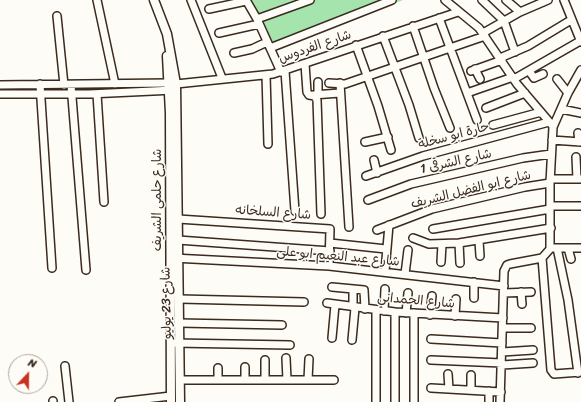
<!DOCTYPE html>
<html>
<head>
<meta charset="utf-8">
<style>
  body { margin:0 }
  #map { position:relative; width:581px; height:402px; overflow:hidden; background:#fdfcf7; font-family:Sriracha,sans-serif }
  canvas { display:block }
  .north { position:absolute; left:8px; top:354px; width:40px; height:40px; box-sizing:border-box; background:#fdfcf7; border:1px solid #afa8a0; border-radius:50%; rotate:22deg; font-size:11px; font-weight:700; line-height:16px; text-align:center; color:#3b2a1e }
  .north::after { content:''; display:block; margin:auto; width:14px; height:18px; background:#c8321e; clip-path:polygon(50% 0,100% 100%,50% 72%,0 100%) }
</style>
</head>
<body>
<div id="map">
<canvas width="581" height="402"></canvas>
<div class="north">N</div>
</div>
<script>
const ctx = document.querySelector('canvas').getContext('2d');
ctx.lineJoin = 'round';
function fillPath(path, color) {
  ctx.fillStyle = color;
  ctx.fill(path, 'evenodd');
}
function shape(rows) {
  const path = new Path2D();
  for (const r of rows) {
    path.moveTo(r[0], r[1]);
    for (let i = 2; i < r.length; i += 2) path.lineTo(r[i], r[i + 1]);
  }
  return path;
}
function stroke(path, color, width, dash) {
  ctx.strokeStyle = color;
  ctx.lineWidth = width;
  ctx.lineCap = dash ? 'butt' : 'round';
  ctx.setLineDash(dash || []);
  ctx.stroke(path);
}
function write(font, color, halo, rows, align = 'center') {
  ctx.font = font + ' Sriracha,"Playpen Sans Arabic",sans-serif';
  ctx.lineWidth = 3;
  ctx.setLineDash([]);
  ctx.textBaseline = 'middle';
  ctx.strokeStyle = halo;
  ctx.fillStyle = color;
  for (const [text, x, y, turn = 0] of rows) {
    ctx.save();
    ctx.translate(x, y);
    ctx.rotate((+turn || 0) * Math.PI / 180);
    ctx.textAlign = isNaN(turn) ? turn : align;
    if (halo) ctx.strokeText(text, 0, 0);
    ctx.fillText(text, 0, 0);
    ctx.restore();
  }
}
fillPath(shape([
  [246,0,403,0,273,52]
]), '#a5e5ad');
const minor = shape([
  [97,0,115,84],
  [191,0,222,78],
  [246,0,257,19,281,72],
  [445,0,479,28,517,84,552,125],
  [482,0,504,21,515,52],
  [506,0,520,12],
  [564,0,581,42],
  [209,9,246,1],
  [57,16,64,85],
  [439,18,477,120],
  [257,19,310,0],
  [413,26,434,88,450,128],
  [219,33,259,24],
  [483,33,520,12,548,0],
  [383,36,409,105,419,138],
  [356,45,378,106,391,150],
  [270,48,392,0],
  [234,53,252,49,267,42],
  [500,58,528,46,571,20],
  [305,64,307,92,309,95,315,96,317,100,321,214],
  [475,69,480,79],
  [285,71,295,211],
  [471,71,502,60],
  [529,71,534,78,543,74],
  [266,75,268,144],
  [514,79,580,41],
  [557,79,568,93],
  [318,82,318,95],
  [329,83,345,84,485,36],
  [340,83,349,227],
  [40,84,52,268],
  [176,84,273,74,458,12],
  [0,85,168,83],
  [71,85,86,270],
  [467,93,513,77],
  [0,94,89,94,174,90],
  [97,94,104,202],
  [313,95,340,93],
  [486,108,525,93],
  [561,109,581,113],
  [493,125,541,112],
  [578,133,579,142],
  [552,140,581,142],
  [365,142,388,137],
  [576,157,577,179],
  [374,160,377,173],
  [366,176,423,156,549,122],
  [550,179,581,179],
  [368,200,411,184,523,158,551,154],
  [550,206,581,206],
  [178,219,330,229,329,266],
  [433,229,550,209],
  [377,230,432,209,525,187,550,183],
  [413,238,429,244,459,243,551,228],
  [178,240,330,251],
  [479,241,480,256],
  [330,243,386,249],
  [459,243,460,263],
  [553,248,581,248],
  [557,248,568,300,578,373],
  [568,248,571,259],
  [173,258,329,266,504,286],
  [542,258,551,370,554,374,581,372],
  [441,262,442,244],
  [385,271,389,225],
  [405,274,408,250],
  [332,287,364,290,365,309],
  [521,292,522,304],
  [504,293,531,292],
  [474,298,474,282],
  [180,299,304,302],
  [327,303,395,312,503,318],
  [353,307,353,289],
  [384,311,385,289],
  [406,313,408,293],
  [430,315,432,296],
  [455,316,456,299],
  [179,323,282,325],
  [503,328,531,328],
  [332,338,335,305],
  [431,339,502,343],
  [352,340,355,308],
  [174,343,290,345],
  [502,352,533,350],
  [286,358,287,380],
  [431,360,502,363],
  [502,365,533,363],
  [65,366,69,402],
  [218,368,218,380],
  [448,374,449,389],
  [180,380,334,380],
  [245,380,245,367],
  [265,380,265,360],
  [308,380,309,359],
  [431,388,501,392],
  [471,390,471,375],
  [53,401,53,402],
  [119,402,171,396],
  [376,402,376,310],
  [395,402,395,312],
  [414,402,414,313],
  [489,402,489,391],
  [500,402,504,271,507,265,510,264,542,258,550,249,550,183,553,127,568,93,581,70]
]);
const tertiary = shape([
  [154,0,167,34,176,84,180,402],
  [167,56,170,113,171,402]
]);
stroke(minor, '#3b2a1e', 10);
stroke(tertiary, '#3b2a1e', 11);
stroke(minor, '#fdfcf7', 7);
stroke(tertiary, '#fdfcf7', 8);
write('13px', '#3b2a1e', '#fdfcf7', [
  ["شارع الفردوس",315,47,-19],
  ["حارة ابو سخلة",454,136,-15],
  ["شارع الشرقى 1",456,162,-13],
  ["شارع ابو الفضل الشريف",471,190,-14],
  ["شارع حلمى الشريف",158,200,-90],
  ["شارع السلخانه",273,213,4],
  ["شارع عبد النعيم ابو على",338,257,5],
  ["شارع الحمداني",416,301,5],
  ["شارع 23 يوليو",167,303,-91]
]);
</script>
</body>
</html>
